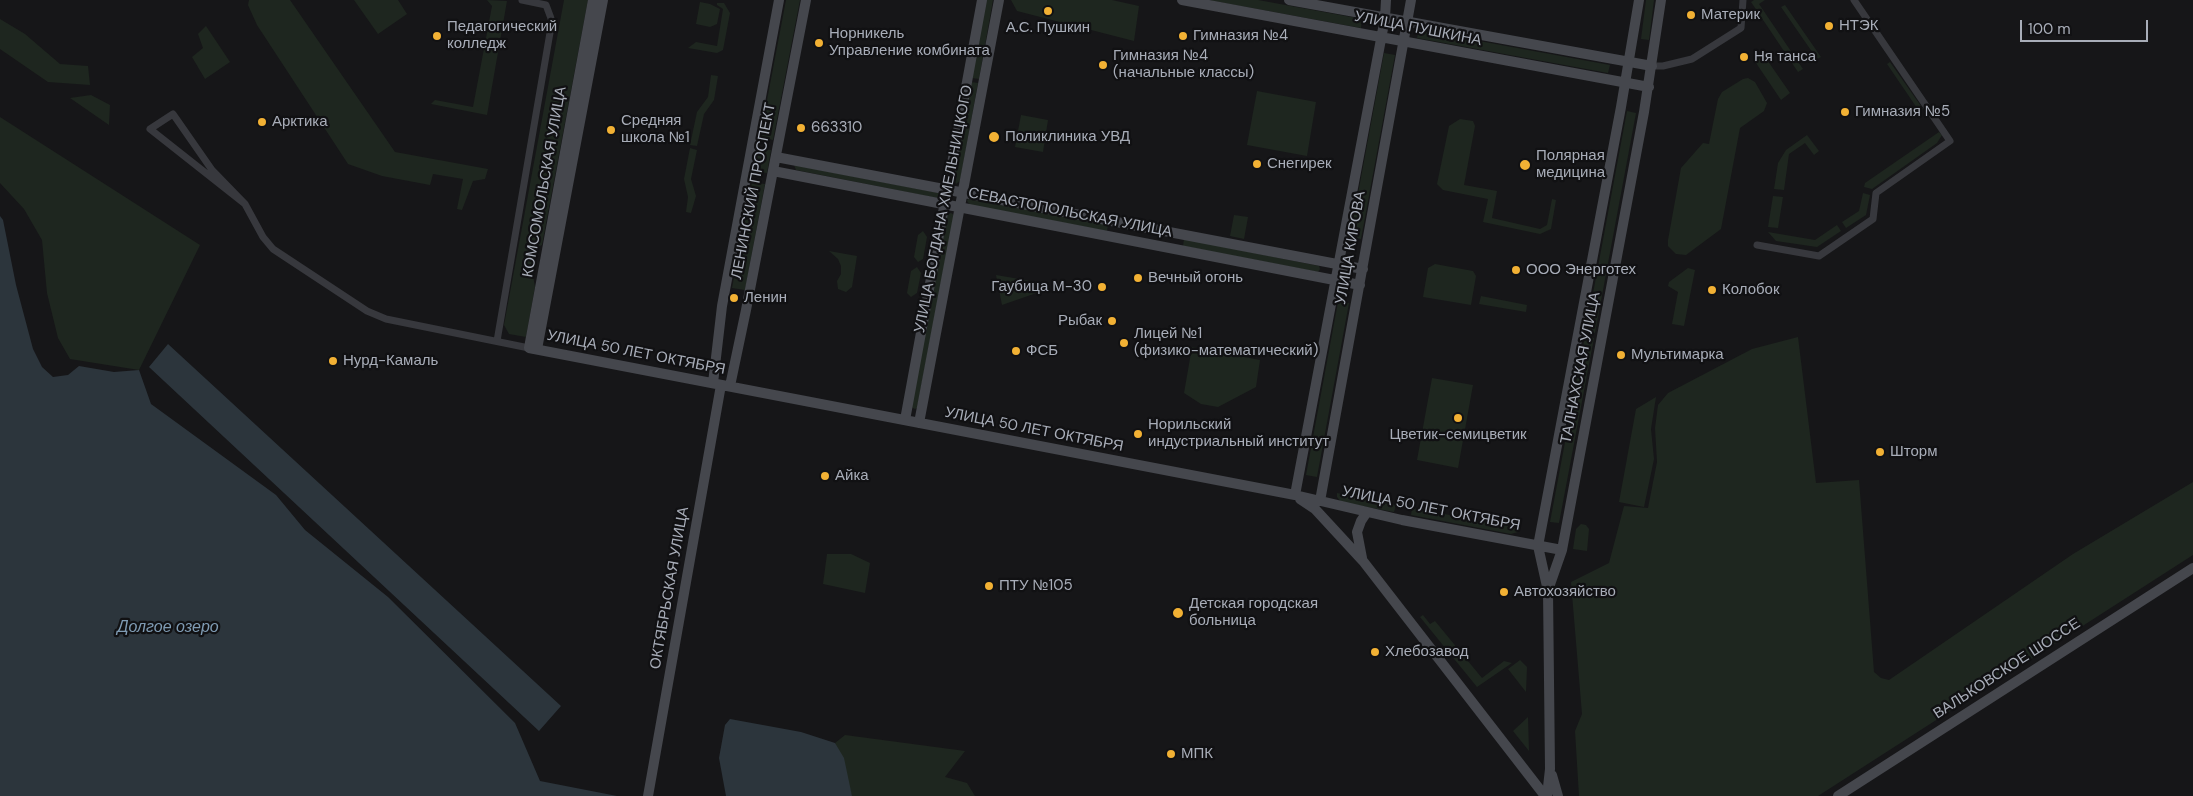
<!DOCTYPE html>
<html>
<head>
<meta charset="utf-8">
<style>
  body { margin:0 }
  #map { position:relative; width:2193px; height:796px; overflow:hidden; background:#161618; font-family:"DM Sans",sans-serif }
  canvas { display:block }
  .scale { position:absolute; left:2020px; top:20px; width:128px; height:22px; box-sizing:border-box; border:2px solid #a8adb8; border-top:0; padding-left:6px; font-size:15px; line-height:18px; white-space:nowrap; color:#a8adb8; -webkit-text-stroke:4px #111113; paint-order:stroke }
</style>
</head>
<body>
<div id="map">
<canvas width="2193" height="796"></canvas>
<div class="scale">100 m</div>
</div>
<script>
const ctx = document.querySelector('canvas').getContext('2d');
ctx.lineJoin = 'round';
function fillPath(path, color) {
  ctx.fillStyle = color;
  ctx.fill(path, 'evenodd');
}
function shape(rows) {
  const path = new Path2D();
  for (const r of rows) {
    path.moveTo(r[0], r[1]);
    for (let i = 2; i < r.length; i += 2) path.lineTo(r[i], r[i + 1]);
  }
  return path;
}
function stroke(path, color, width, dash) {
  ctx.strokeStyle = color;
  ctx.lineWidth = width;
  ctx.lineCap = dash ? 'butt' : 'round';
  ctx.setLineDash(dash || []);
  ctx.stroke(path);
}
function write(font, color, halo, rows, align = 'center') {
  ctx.font = font + ' "DM Sans",sans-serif';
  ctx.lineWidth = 4.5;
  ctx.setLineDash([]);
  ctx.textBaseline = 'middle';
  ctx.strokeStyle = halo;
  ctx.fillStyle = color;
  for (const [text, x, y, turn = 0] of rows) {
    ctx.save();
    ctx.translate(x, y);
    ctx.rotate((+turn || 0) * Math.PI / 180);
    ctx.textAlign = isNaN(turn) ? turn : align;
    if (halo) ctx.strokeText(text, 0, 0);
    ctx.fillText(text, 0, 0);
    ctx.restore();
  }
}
fillPath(shape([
  [249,0,290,0,395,152,488,169,485,179,473,181,462,210,457,209,463,179,433,174,430,185,382,176,348,164,257,25,248,5],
  [354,0,398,0,407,14,378,34],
  [487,0,507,1,487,115,431,104,435,100,473,107,492,6],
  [564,0,588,0,542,245,536,248,532,270,535,287,526,337,509,334,504,325],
  [786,0,800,0,773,140,760,137],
  [986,0,993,0,979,79,972,78],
  [1011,0,1112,0,1139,6,1134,41,1017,11],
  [1208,0,1258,0,1362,19,1361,28],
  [1646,0,1654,0,1649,40,1641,39],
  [1754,0,1765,0,1759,4,1803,69,1798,72,1751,2],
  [700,2,710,4,720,9,717,24,710,27,696,24],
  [717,3,724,3,730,13,723,50,717,53,688,48,696,42,717,46,723,9,717,5],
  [1785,5,1821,57,1817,59,1781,7],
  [0,19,25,34,60,64,88,66,90,85,48,82,0,49],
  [206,26,230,62,205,79,192,57,203,48,198,34],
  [1419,30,1610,65,1608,73,1417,38],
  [1384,53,1395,55,1361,239,1350,237],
  [1763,54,1790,93,1781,100,1754,60],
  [1890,62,1923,109,1919,111,1887,64],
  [711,75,718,76,714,100,704,114,697,146,690,145,697,112,708,97],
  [1748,78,1755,82,1767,103,1764,111,1740,128,1721,229,1686,255,1676,254,1668,246,1668,240,1681,168,1703,143,1709,144,1718,99,1722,92,1743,79],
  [971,82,978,83,960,181,956,184,954,181],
  [1257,91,1316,102,1307,156,1247,145],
  [91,95,110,105,109,125,70,98],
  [1627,111,1636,113,1595,333,1586,331],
  [1021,115,1048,120,1043,152,1015,147],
  [0,117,200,245,139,370,70,359,58,338,47,293,42,240,24,209,0,183],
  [1460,119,1473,121,1475,126,1464,185,1497,191,1492,218,1540,229,1547,225,1552,199,1556,200,1551,229,1540,234,1483,222,1488,199,1443,190,1437,184,1449,126],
  [1939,132,1942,135,1937,143,1872,189,1864,187,1865,183],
  [1807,135,1819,151,1814,155,1805,143,1789,154,1784,190,1774,189,1778,163,1786,150],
  [690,148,697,150,691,179,696,196,691,213,686,212,688,197,684,179],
  [758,148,771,150,767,173,754,171],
  [794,165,939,193,940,195,937,198,796,170],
  [752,182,765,184,745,290,732,288],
  [1863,193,1870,195,1866,215,1846,228,1842,222,1859,211],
  [1773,196,1783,197,1778,228,1768,227],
  [968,199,1108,225,1107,231,970,205,967,201],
  [951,213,954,215,917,408,915,409,911,407,947,214],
  [1234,215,1248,217,1244,239,1230,236],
  [1837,225,1841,231,1817,247,1776,241,1768,232,1815,240],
  [923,231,927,237,923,259,918,262,914,257,918,235],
  [1184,239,1319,266,1320,269,1318,272,1183,246],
  [829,251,857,256,852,287,846,292,838,289,837,281,841,274,841,266,838,259],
  [1435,264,1473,271,1476,276,1471,305,1423,297,1428,268],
  [917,267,921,273,917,293,911,297,907,293,911,271],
  [1688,268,1695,270,1684,326,1672,324,1678,292,1668,286,1669,282],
  [996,275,1049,284,1048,289,1002,305],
  [1481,296,1527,305,1526,312,1479,304],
  [1338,302,1349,303,1317,477,1306,475],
  [1585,336,1594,338,1559,523,1550,522],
  [1798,337,1816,483,1859,480,1874,672,1881,678,1889,680,2073,554,2193,482,2193,555,1818,796,1579,796,1575,731,1582,714,1571,582,1609,563,1624,506,1648,508,1657,462,1655,428,1658,405,1668,393,1752,349],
  [1192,347,1260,360,1256,387,1218,407,1201,404,1184,393],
  [1432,378,1473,385,1458,468,1417,460],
  [1656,397,1651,429,1654,459,1644,507,1619,502,1636,409],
  [1337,493,1396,505,1394,512,1341,502,1337,497],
  [1412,508,1519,528,1518,532,1511,534,1411,515],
  [1581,524,1586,525,1589,529,1587,551,1573,549,1576,529],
  [827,554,851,554,870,563,865,593,823,584],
  [1423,615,1430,624,1435,621,1482,678,1504,661,1512,663,1477,687,1420,617],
  [1520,660,1527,667,1526,692,1508,669],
  [1528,717,1529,751,1513,731],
  [845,735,965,751,945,777,967,783,975,796,852,796,835,743]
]), '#1e261f');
fillPath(shape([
  [0,216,3,220,16,285,33,349,42,367,53,377,68,375,79,366,114,372,139,370,151,404,276,495,305,530,388,597,515,723,540,781,617,796,0,796],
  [168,344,561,706,539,731,149,367],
  [730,719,801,732,835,743,844,758,852,796,726,796,719,758,725,725]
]), '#2c353c');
stroke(shape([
  [1652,66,1663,66,1692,59,1741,28,1743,0],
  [245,204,150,129,173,114,212,170,245,204,263,237,273,249,367,311,386,319,529,348],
  [1757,245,1819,256,1873,219,1876,193,1950,141,1854,0],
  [497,341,552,21,546,5,522,0]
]), '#37383d', 7);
stroke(shape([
  [593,0,529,348,1295,495,1402,520,1562,550],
  [1182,0,1649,87],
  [1289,0,1652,66],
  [776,157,1363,269],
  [773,171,1360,285],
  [537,349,603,0],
  [713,383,722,306,779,0],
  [730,386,746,310,806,0],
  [905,420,982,0],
  [919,423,999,0],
  [1295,495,1385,18,1386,0],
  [1300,499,1315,509,1363,561,1545,796],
  [1320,501,1411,0],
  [1362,558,1357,532,1361,521,1367,512],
  [1548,590,1562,550,1644,112,1661,0],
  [1552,775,1558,796],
  [648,796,721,385],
  [1547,796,1550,769,1548,591,1538,546,1621,107,1639,0],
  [1838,796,2193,568]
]), '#45474d', 10);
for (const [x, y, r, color] of [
  [1048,11,5,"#f2b134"],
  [1691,15,5,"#f2b134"],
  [1829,26,5,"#f2b134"],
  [437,36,5,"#f2b134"],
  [1183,36,5,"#f2b134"],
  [819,43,5,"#f2b134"],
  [1744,57,5,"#f2b134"],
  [1103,65,5,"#f2b134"],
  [1845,112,5,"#f2b134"],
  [262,122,5,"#f2b134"],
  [801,128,5,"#f2b134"],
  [611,130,5,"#f2b134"],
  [994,137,6,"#f2b134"],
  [1257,164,5,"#f2b134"],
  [1525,165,6,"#f2b134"],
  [1516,270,5,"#f2b134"],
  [1138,278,5,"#f2b134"],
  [1102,287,5,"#f2b134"],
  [1712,290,5,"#f2b134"],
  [734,298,5,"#f2b134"],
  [1112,321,5,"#f2b134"],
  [1124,343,5,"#f2b134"],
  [1016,351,5,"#f2b134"],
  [1621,355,5,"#f2b134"],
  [333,361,5,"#f2b134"],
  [1458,418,5,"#f2b134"],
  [1138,434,5,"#f2b134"],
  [1880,452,5,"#f2b134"],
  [825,476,5,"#f2b134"],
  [989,586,5,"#f2b134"],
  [1504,592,5,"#f2b134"],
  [1178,613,6,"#f2b134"],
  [1375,652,5,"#f2b134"],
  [1171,754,5,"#f2b134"]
]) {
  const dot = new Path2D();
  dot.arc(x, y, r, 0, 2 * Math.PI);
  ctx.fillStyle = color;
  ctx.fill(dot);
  stroke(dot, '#111113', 2);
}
write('15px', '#a8adb8', '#111113', [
  ["Материк",1701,15],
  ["НТЭК",1839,26],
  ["Педагогический",447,27],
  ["колледж",447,44],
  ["А.С. Пушкин",1048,28,"center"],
  ["Норникель",829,34],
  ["Управление комбината",829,51],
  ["Гимназия №4",1193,36],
  ["Гимназия №4",1113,56],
  ["(начальные классы)",1113,73],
  ["Ня танса",1754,57],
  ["Гимназия №5",1855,112],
  ["Средняя",621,121],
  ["школа №1",621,138],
  ["Арктика",272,122],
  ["663310",811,128],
  ["Поликлиника УВД",1005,137],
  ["Полярная",1536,156],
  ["медицина",1536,173],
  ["Снегирек",1267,164],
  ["ООО Энерготех",1526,270],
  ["Вечный огонь",1148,278],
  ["Гаубица М-30",1092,287,"right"],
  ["Колобок",1722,290],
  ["Ленин",744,298],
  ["Рыбак",1102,321,"right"],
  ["Лицей №1",1134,334],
  ["(физико-математический)",1134,351],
  ["ФСБ",1026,351],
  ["Мультимарка",1631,355],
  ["Нурд-Камаль",343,361],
  ["Норильский",1148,425],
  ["индустриальный институт",1148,442],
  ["Цветик-семицветик",1458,435,"center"],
  ["Шторм",1890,452],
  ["Айка",835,476],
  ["ПТУ №105",999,586],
  ["Автохозяйство",1514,592],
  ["Детская городская",1189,604],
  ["больница",1189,621],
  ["Хлебозавод",1385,652],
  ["МПК",1181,754]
], 'left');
write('15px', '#a8adb8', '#111113', [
  ["УЛИЦА ПУШКИНА",1418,29,11],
  ["КОМСОМОЛЬСКАЯ УЛИЦА",545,182,-80],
  ["ЛЕНИНСКИЙ ПРОСПЕКТ",754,191,-79],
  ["УЛИЦА БОГДАНА ХМЕЛЬНИЦКОГО",944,209,-79],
  ["СЕВАСТОПОЛЬСКАЯ УЛИЦА",1070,213,11],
  ["УЛИЦА КИРОВА",1351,248,-80],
  ["УЛИЦА 50 ЛЕТ ОКТЯБРЯ",636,353,11],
  ["ТАЛНАХСКАЯ УЛИЦА",1581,368,-79],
  ["УЛИЦА 50 ЛЕТ ОКТЯБРЯ",1034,430,11],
  ["УЛИЦА 50 ЛЕТ ОКТЯБРЯ",1431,509,11],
  ["ОКТЯБРЬСКАЯ УЛИЦА",670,588,-80],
  ["ВАЛЬКОВСКОЕ ШОССЕ",2007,669,-33]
]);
write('italic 16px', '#7f9bb3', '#111113', [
  ["Долгое озеро",168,628]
]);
</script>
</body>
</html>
